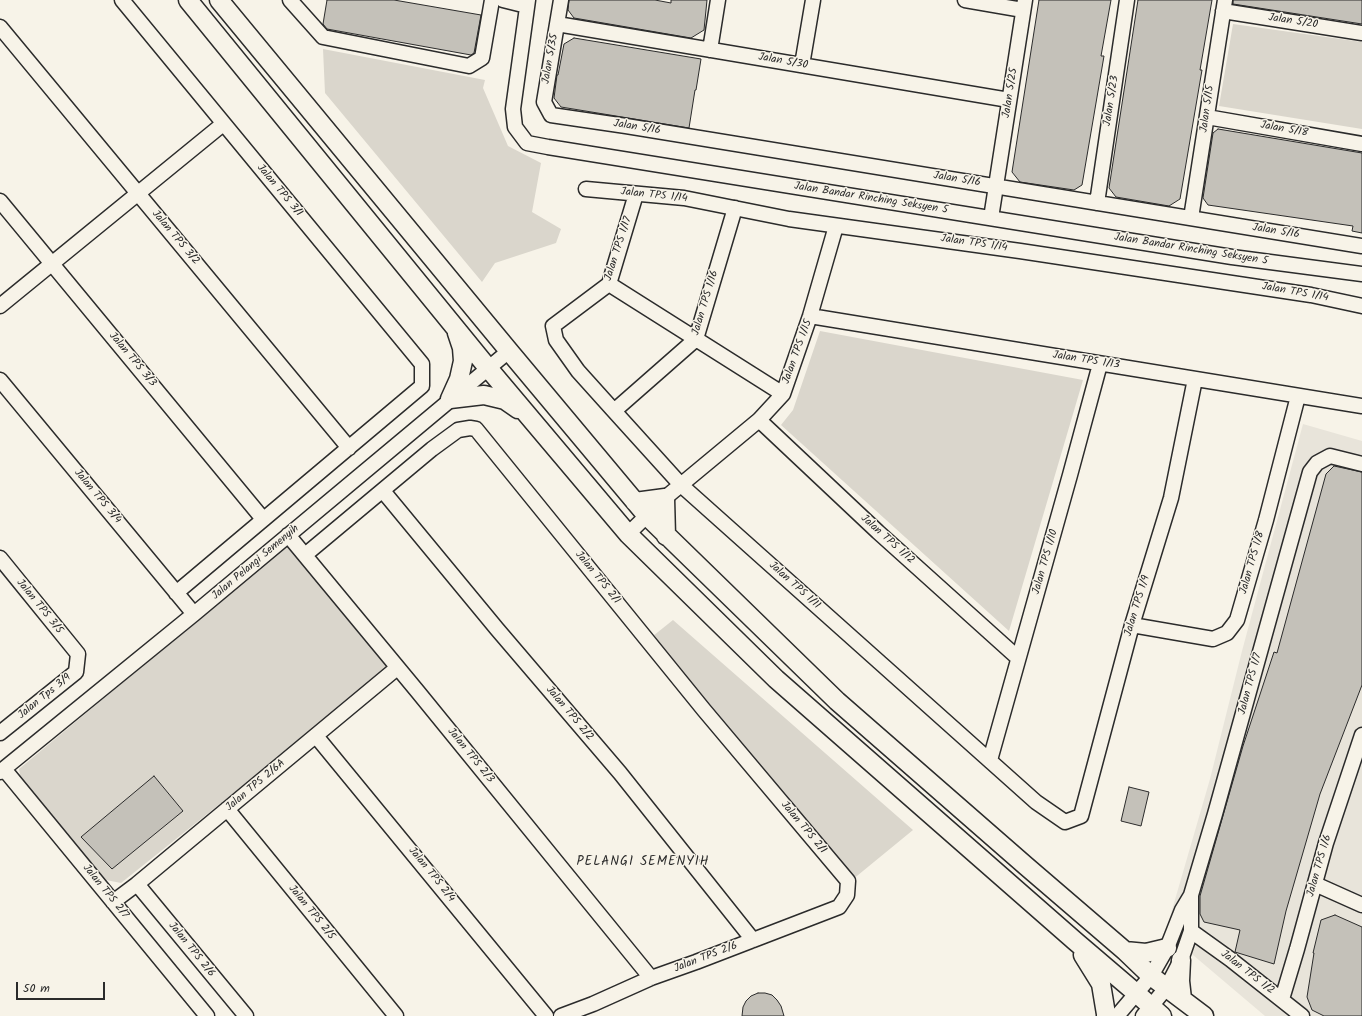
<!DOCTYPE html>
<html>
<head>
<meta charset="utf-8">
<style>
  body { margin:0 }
  #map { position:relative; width:1362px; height:1016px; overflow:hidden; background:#f7f3e8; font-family:Kalam,sans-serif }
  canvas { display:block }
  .scale { position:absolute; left:16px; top:982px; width:89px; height:18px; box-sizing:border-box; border:2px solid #2b2b2b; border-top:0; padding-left:5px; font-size:12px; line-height:14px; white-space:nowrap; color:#2b2b2b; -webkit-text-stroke:3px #f7f3e8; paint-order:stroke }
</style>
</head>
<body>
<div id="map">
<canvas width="1362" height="1016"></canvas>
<div class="scale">50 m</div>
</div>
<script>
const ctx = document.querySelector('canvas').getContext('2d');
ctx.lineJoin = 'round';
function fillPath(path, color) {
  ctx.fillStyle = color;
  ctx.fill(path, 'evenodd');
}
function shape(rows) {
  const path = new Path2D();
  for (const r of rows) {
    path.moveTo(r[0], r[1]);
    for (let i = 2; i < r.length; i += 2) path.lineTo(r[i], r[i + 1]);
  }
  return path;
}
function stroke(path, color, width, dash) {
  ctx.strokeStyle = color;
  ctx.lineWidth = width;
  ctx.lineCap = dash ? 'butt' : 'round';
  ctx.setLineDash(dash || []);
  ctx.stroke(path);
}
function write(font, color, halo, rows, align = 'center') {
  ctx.font = font + ' Kalam,sans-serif';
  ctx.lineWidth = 3;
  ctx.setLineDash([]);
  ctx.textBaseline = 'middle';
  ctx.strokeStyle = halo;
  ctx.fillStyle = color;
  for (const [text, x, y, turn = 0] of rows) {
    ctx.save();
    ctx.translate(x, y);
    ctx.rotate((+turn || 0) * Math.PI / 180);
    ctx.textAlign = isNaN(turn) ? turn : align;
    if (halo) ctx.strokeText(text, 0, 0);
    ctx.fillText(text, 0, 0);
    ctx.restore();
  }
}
fillPath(shape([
  [1303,424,1362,441,1362,1016,1265,1016,1193,955,1163,941,1210,779,1242,651]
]), '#e8e4da');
fillPath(shape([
  [1233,24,1362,42,1362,129,1219,106],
  [323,49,485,80,483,88,508,146,541,163,532,212,561,229,556,243,495,263,482,282,325,93],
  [820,331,1083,380,1009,631,781,425,793,410],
  [288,545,391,667,121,883,106,880,21,781,19,769],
  [673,620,913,830,852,880,653,636]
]), '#dad6cc');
const building = shape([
  [327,0,394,0,481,15,474,53,471,55,327,29,323,24,327,0],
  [569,0,655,0,671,3,671,0,707,0,704,30,691,38,574,18,568,10,569,0],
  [1039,0,1111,0,1101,56,1104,56,1082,185,1074,190,1020,182,1012,172,1039,0],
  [1138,0,1212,0,1200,70,1202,70,1180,199,1169,206,1116,197,1109,188,1138,0],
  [1233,0,1362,0,1362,24,1233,4,1233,0],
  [574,38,701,59,696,90,695,90,689,128,561,107,554,98,557,75,558,75,564,44,574,38],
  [1218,129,1362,153,1362,233,1352,231,1353,226,1208,205,1203,198,1213,133,1218,129],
  [1334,466,1362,472,1362,685,1320,794,1286,911,1274,964,1235,952,1240,930,1204,922,1200,914,1200,896,1243,746,1274,652,1277,653,1326,474,1334,466],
  [154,776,183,811,112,869,81,837,154,776],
  [1129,787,1149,792,1141,826,1121,821,1129,787],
  [1335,915,1362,927,1362,1016,1324,1016,1312,1010,1307,997,1314,953,1313,953,1321,920,1335,915],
  [758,993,765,993,772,995,777,1000,781,1006,784,1016,742,1016,743,1007,746,1001,751,996,758,993]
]);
fillPath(building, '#c4c1b9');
stroke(building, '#2b2b2b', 1);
const minor = shape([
  [122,0,422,364,422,386,176,593],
  [290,0,323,37,469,66,482,58,492,0],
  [503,0,527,6],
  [528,0,513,109,515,127,527,143,548,147,1232,257,1362,274],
  [561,0,544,102,551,115,626,126,1362,246],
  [965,0,1023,10],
  [1223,11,1362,33],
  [557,24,1009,100],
  [0,27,349,448],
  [710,50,718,0],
  [802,65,813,0],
  [1207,117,1362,144],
  [586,189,684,198,789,219,1020,251,1311,295,1362,306],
  [636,194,609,284,553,326,556,340,578,371,614,411,681,485,1036,802,1065,822,1081,816,1132,625,1171,498,1195,379],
  [0,201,263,519],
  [1097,203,1127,0],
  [991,218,1025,0],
  [1191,218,1225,0],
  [609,284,783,394],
  [0,306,223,124],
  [810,316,1362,406],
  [0,380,194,614],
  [614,411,696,339,735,208],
  [759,420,878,532,1018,658],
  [383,491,497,629,620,773,753,940],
  [628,534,665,498,759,420,783,394,810,316,836,226],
  [288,535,418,692,651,978],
  [305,555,432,449,458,430,470,428,476,429,704,710,848,881,847,895,839,907,696,962,651,978,593,1004,561,1016],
  [0,558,78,654,76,672,0,733],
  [1132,625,1213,639,1227,633,1237,620,1266,520,1298,396],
  [316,736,546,1016],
  [990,760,1070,475,1100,364],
  [4,769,207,1016],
  [0,772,194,614,509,351],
  [227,809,396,1016],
  [137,884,246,1016],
  [1315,884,1362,905],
  [113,902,137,884,397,668],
  [1191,931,1230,959,1302,1016],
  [1282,999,1297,949,1326,843,1362,735],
  [1117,1016,1151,976,1167,948,1182,910,1191,895,1215,814,1310,472,1317,463,1330,456,1362,464],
  [1143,1016,1167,987,1181,960,1191,931,1191,896]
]);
const tertiary = shape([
  [188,0,488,368,628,534,776,679,1075,941,1136,993,1162,1016],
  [219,0,509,351,647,516,837,701,1026,866,1125,951,1151,976,1204,1016],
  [450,399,484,395,505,400,518,409],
  [450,399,459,379,463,361,462,348,457,333],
  [635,502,665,498,666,536],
  [1125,951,1146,953,1167,948],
  [1083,955,1101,984,1106,1014,1106,1016],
  [1181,960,1180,981,1182,999]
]);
stroke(minor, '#2b2b2b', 17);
stroke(tertiary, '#2b2b2b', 21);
stroke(minor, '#f7f3e8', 14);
stroke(tertiary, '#f7f3e8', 18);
write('11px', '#2b2b2b', '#f7f3e8', [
  ["Jalan 5/20",1293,22,9],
  ["Jalan 5/35",551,59,-80],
  ["Jalan 5/30",783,62,10],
  ["Jalan 5/25",1011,93,-81],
  ["Jalan 5/23",1112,101,-81],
  ["Jalan 5/15",1208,109,-82],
  ["Jalan 5/16",637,128,9],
  ["Jalan 5/18",1284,130,10],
  ["Jalan 5/16",957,180,9],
  ["Jalan TPS 3/1",279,191,50],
  ["Jalan TPS 1/14",654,196,6],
  ["Jalan Bandar Rinching Seksyen 5",871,199,9],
  ["Jalan 5/16",1276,232,9],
  ["Jalan TPS 3/2",175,238,50],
  ["Jalan TPS 1/14",974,244,8],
  ["Jalan TPS 1/17",619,249,-72],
  ["Jalan Bandar Rinching Seksyen 5",1191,250,9],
  ["Jalan TPS 1/14",1295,293,10],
  ["Jalan TPS 1/16",706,303,-73],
  ["Jalan TPS 1/15",798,352,-70],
  ["Jalan TPS 3/3",132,360,50],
  ["Jalan TPS 1/13",1086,361,9],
  ["Jalan TPS 3/4",97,497,50],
  ["Jalan TPS 1/12",887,540,42],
  ["Jalan TPS 1/10",1046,562,-74],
  ["Jalan Pelangi Semenyih",256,563,-40],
  ["Jalan TPS 1/8",1253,563,-74],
  ["Jalan TPS 2/1",597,578,51],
  ["Jalan TPS 1/11",794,586,42],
  ["Jalan TPS 1/9",1138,606,-73],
  ["Jalan TPS 3/5",39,607,51],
  ["Jalan TPS 1/7",1251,684,-75],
  ["Jalan Tps 3/9",45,697,-39],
  ["Jalan TPS 2/2",569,714,50],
  ["Jalan TPS 2/3",470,756,51],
  ["Jalan TPS 2/6A",256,786,-40],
  ["Jalan TPS 2/1",803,828,50],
  ["Jalan TPS 1/6",1320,866,-74],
  ["Jalan TPS 2/4",431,875,51],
  ["Jalan TPS 2/7",105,892,51],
  ["Jalan TPS 2/5",311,913,51],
  ["Jalan TPS 2/6",191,950,51],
  ["Jalan TPS 2/6",706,958,-21],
  ["Jalan TPS 1/2",1247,973,38]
]);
ctx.letterSpacing = '1px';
write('13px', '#2b2b2b', '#f7f3e8', [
  ["PELANGI SEMENYIH",643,863]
]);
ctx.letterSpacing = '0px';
</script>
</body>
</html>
